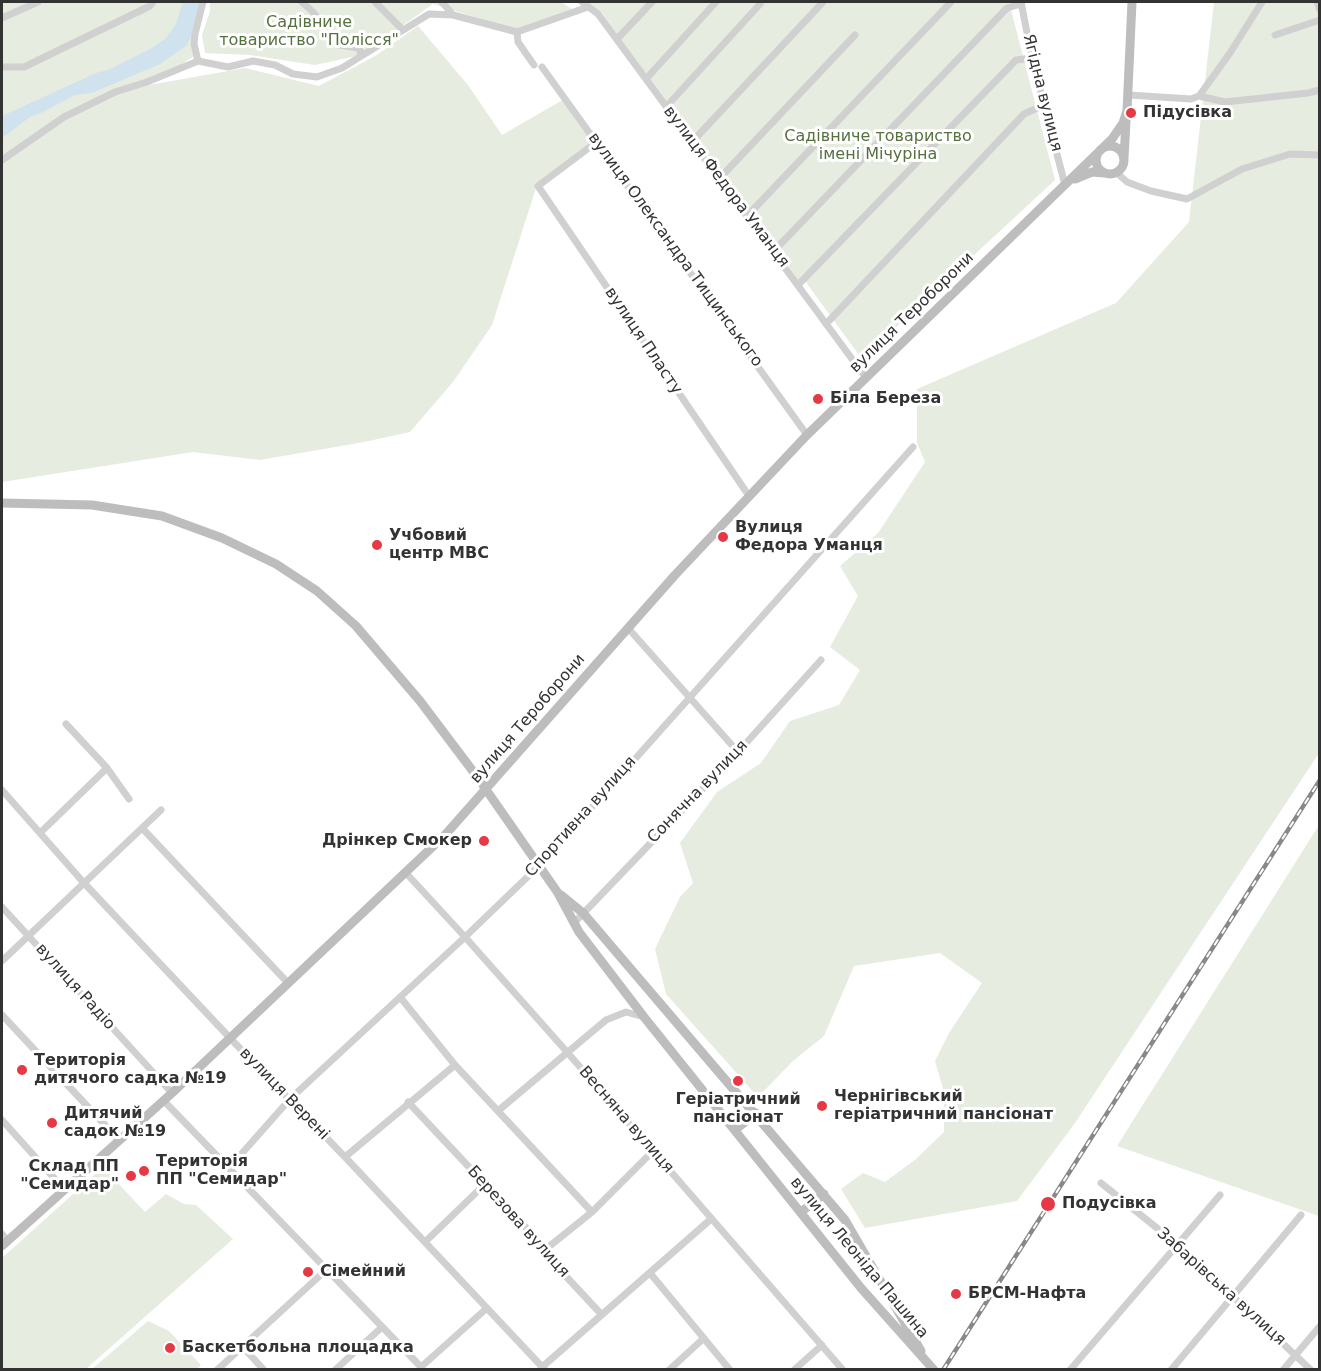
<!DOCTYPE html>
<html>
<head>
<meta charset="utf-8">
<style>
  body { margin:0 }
  #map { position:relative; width:1321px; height:1371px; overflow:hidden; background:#fff; font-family:"DejaVu Sans",sans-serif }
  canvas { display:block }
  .frame { position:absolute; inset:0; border:3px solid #333; pointer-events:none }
</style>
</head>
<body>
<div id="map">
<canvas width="1321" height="1371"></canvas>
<div class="frame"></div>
</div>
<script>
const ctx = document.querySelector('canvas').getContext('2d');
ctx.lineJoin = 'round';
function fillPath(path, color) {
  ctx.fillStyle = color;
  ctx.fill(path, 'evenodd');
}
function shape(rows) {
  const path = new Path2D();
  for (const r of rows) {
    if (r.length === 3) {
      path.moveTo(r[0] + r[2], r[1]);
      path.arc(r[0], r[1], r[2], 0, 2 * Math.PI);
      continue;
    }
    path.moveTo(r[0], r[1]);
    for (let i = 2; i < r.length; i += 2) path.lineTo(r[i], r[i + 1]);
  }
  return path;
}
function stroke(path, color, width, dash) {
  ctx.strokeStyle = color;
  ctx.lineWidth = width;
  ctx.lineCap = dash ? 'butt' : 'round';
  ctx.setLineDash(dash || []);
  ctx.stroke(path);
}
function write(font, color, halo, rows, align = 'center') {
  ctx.font = font + ' "DejaVu Sans",sans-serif';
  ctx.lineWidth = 6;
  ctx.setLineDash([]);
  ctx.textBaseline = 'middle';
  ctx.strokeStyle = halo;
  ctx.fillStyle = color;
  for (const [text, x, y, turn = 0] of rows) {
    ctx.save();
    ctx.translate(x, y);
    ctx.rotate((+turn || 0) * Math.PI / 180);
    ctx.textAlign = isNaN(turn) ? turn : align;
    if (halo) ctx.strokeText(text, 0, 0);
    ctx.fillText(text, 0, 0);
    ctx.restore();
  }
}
fillPath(shape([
  [2,2,189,2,194,56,149,85,245,68,319,86,375,56,418,26,468,85,502,135,566,98,596,142,537,185,492,325,453,382,410,432,364,442,260,460,193,452,2,482],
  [210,2,561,2,572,9,517,30,433,4,361,55,315,65,250,55,205,53,202,35,210,11],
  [582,2,1009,2,1055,180,862,359,805,281,797,280,788,265,752,219,717,166,681,125,602,13],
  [1214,2,1319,2,1319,753,1075,1123,1017,1201,865,1228,841,1189,863,1173,885,1182,916,1159,944,1132,944,1092,935,1061,949,1033,982,983,940,953,854,966,824,1036,793,1061,758,1097,666,994,655,949,680,897,693,883,680,843,717,792,761,763,790,721,839,705,860,670,830,647,858,596,840,566,878,533,925,462,917,443,917,389,1116,303,1189,222],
  [1319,825,1319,1216,1117,1146],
  [103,1167,145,1212,166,1194,184,1204,196,1205,233,1239,86,1369,2,1369,2,1258],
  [148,1321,169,1331,201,1365,196,1370,92,1369]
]), '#e6ecdf');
fillPath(shape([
  [183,2,199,2,199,19,187,45,160,64,92,93,75,95,43,112,30,117,2,138,2,116,96,73,108,70,152,48,166,38,176,24]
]), '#cfe2ee');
stroke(shape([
  [302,2,313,12,339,45,359,48,361,55],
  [375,2,403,30],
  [442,2,453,15],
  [582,2,598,14,866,378],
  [1021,2,1032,58,1065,185],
  [1317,2,1320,10],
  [2,18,38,2],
  [517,32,518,42,534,65],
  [1275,35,1320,20],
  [617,39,652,2],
  [198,61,228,67,253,61,275,65,293,74,317,77,342,68,429,14,453,15,517,32,588,7],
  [198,61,194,44,195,34,203,2],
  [2,67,24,67,150,6,153,2],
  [542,67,807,435],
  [646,79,716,2],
  [1129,95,1191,99,1199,96],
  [1199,96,1225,102,1308,93,1320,90],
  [1199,96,1230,53,1262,2],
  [666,107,760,4],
  [598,141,538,186,749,496],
  [692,142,823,2],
  [2,160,64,117,115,92,147,82,198,61],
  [1117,173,1127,182,1151,191,1187,199,1242,169,1290,154,1320,155],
  [719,179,855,35],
  [747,216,951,2],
  [773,252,1007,8,1021,4],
  [799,284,1016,60,1032,58],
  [826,324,1024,114,1044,105],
  [628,628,738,752],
  [107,768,129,799],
  [2,790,84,883,230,1038,345,1157,545,1370],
  [142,828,288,983],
  [41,832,107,768,66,724],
  [406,873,465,937,567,1052,843,1370],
  [2,907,172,1093],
  [574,923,738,752,821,660],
  [2,961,161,810],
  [400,997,455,1065,592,1212],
  [2,1015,119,1140],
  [164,1101,421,1367,487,1308],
  [408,1102,546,1249,547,1256,602,1315],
  [499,1110,606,1020,626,1012,644,1017],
  [2,1120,64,1189],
  [345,1157,455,1065],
  [229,1168,290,1099,465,937,545,860,913,447],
  [1101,1183,1178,1245,1311,1370],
  [2,1234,8,1241],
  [425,1242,485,1184],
  [546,1249,592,1212,653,1151],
  [650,1273,730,1370],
  [242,1346,264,1370],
  [541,1368,711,1219],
  [217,1370,326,1270],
  [335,1370,382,1327],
  [669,1370,704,1338],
  [794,1370,822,1345],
  [1070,1370,1220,1195],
  [1171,1370,1301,1215],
  [1283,1370,1320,1326]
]), '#d0d0d0', 7);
stroke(shape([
  [1110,160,14],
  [1124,158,1126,121],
  [1075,179,1092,172,1104,173],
  [2,503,92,505,162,516,222,538,276,564,317,591,356,626,420,701,478,778,558,893,579,932,644,1017,861,1288,934,1370],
  [561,895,583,913,845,1220,921,1351],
  [735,1130,756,1113],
  [801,1212,824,1194],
  [2,1246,172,1093,445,835,675,575,807,435,1112,139,1123,123,1127,111,1132,2]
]), '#bdbdbd', 9);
const rail = shape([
  [943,1370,1320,780]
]);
stroke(rail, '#888', 4.5);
stroke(rail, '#fff', 2, [7]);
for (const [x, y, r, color] of [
  [1131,113,6,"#e63946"],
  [818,399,6,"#e63946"],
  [723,537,6,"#e63946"],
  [377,545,6,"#e63946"],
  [484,841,6,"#e63946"],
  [22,1070,6,"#e63946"],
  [738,1081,6,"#e63946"],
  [822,1106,6,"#e63946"],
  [52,1123,6,"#e63946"],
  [144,1171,6,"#e63946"],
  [131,1176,6,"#e63946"],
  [1048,1204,8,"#e63946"],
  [308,1272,6,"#e63946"],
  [956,1294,6,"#e63946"],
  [170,1348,6,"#e63946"]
]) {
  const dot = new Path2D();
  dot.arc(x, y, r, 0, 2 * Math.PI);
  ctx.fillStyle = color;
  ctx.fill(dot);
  stroke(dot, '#fff', 2);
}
write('16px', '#56703f', '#fff', [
  ["Садівниче",309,23],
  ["товариство \"Полісся\"",309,41],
  ["Садівниче товариство",878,137],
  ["імені Мічуріна",878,155]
]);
write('16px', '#333', '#fff', [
  ["Ягідна вулиця",1042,93,76],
  ["вулиця Федора Уманця",726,187,53],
  ["вулиця Олександра Тищинського",675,250,54],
  ["вулиця Тероборони",912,313,-44],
  ["вулиця Пласту",643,341,56],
  ["вулиця Тероборони",528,719,-49],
  ["Сонячна вулиця",698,792,-46],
  ["Спортивна вулиця",581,817,-48],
  ["вулиця Радіо",75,987,48],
  ["вулиця Верені",284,1094,46],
  ["Весняна вулиця",626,1120,49],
  ["Березова вулиця",518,1222,48],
  ["вулиця Леоніда Пашина",859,1258,50],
  ["Забарівська вулиця",1221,1287,42]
]);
write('bold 16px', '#333', '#fff', [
  ["Підусівка",1143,113],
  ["Біла Береза",830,399],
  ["Вулиця",735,528],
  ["Федора Уманця",735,546],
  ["Учбовий",389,536],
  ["центр МВС",389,554],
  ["Дрінкер Смокер",472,841,"right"],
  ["Територія",34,1061],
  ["дитячого садка №19",34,1079],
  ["Чернігівський",834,1097],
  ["геріатричний пансіонат",834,1115],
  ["Геріатричний",738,1100,"center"],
  ["пансіонат",738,1118,"center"],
  ["Дитячий",64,1114],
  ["садок №19",64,1132],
  ["Територія",156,1162],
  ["ПП \"Семидар\"",156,1180],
  ["Склад ПП",119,1167,"right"],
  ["\"Семидар\"",119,1185,"right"],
  ["Подусівка",1062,1204],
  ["Сімейний",320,1272],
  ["БРСМ-Нафта",968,1294],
  ["Баскетбольна площадка",182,1348]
], 'left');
</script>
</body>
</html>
